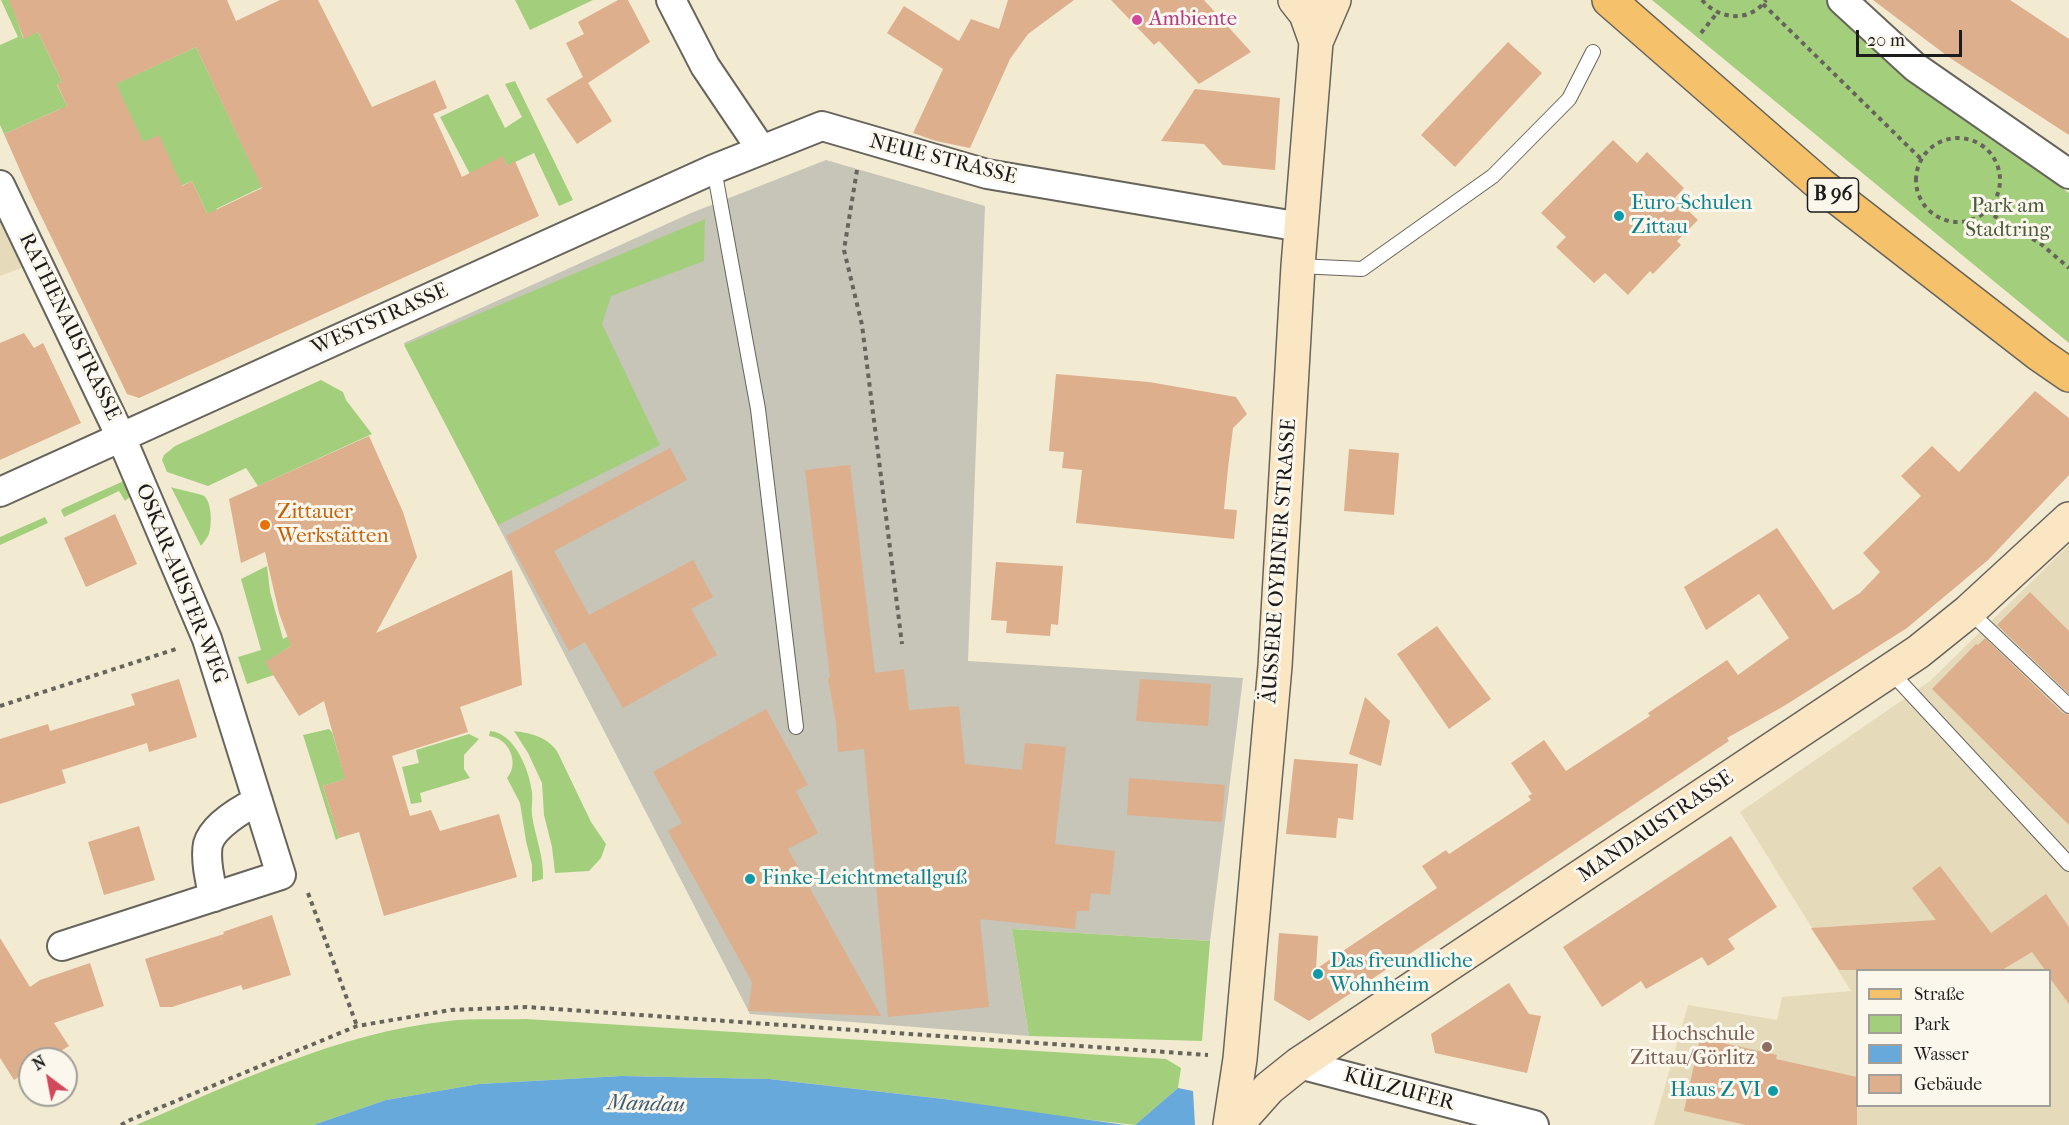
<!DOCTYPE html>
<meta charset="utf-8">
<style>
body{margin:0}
#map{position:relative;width:2069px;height:1125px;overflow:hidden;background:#f3ead2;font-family:"IM FELL French Canon",serif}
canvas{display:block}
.legend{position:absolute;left:1856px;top:969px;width:195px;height:138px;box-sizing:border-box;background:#fbf7ec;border:2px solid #a29f99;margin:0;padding:8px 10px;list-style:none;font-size:18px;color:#1c1c1c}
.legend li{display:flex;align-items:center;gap:12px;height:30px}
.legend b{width:30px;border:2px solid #a29f99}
.north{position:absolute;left:18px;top:1047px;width:60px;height:60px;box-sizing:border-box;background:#fbf7ec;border:2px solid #a29f99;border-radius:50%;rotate:328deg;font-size:16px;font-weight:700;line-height:24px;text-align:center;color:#1c1c1c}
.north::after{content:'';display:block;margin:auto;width:21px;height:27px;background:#d1495b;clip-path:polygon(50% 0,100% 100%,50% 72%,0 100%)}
.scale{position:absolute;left:1856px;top:30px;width:106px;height:27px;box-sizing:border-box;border:3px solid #1c1c1c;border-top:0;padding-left:8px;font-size:18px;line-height:21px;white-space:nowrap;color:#1c1c1c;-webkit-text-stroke:4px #fbf7ec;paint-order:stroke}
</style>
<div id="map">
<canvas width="2069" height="1125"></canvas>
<ul class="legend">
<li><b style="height:8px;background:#f5c16b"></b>Straße</li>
<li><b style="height:16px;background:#a3cf7c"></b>Park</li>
<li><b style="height:16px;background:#67a9db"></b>Wasser</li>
<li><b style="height:16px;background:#ddaf8d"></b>Gebäude</li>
</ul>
<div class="north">N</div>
<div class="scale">20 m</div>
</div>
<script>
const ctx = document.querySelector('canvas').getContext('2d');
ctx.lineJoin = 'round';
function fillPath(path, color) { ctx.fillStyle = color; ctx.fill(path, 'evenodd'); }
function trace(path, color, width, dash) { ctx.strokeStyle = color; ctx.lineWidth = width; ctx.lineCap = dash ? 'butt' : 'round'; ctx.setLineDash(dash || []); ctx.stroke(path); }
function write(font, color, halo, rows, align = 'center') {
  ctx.font = font + ' "IM FELL French Canon",serif'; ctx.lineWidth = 6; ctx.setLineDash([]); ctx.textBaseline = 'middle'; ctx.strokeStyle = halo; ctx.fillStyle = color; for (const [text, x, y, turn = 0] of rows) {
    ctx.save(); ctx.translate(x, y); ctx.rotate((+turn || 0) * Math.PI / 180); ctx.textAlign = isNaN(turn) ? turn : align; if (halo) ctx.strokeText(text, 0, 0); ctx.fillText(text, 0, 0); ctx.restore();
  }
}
fillPath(new Path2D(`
 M 0,217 L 24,267 L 0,276 Z
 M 2069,545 L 2069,1125 L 1654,1125 L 1688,1005 L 1777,1020 L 1782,997 L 1851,991 L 1740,812 L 1930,681 ZM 1858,970 L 2050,970 L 2050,1106 L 1858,1106 Z`), '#e5daba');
fillPath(new Path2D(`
 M 826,160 L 985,206 L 968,661 L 1243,678 L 1210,941 L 1012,929 L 1029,1036 L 750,1014 L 404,343 L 691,213 Z`), '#c7c4b8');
fillPath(new Path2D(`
 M 1,0 L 37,0 L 14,11 L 23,38 L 38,32 L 62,82 L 57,85 L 67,106 L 196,47 L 262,187 L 216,209 L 223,226 L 212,225 L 192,181 L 162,194 L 87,168 L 60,109 L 4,134 L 0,125 L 0,45 L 18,37 Z
 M 515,0 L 593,0 L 530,30 Z
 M 1652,0 L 1826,0 L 1908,78 L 2069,193 L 2069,343 Z
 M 515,81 L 573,200 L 559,206 L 534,153 L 507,166 L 503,157 L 402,212 L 433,189 L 470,174 L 440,117 L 488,94 L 505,128 L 522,117 L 505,84 Z
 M 705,219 L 704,261 L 611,296 L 602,324 L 660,445 L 498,525 L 404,345 Z
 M 321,380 L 343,392 L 346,400 L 372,434 L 258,486 L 246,468 L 208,486 L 167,472 L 162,460 L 164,455 L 175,446 Z
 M 128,479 L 133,494 L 125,501 L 119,491 L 64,517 L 61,510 L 64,508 Z
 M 171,487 C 176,489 201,494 204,496 C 212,502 212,526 209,534 C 207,538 203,543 201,546 Z
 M 45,517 L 48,523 L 0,545 L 0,537 Z
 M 267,566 L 270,592 L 283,639 L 294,633 L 319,628 L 266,662 L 274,675 L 247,684 L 238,657 L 261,650 L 241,579 Z
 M 329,729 L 332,732 L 342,767 L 388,766 L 323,786 L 339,838 L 336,840 L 303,735 Z
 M 490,731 C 515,733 529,770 532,792 C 533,800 531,808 532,815 C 535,837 544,856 543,879 L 532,882 L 532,865 L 526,841 L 520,803 L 507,778 C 520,763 509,738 489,736 Z
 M 514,731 C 531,733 547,737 557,751 L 591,822 L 606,844 L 601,858 L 589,871 L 555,873 L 552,847 L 544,815 L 542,783 L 528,753 Z
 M 469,734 L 479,739 L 464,755 L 464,769 L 470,778 L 420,793 L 422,802 L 411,804 L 402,767 L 419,763 L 416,750 Z
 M 1012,929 L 1210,941 L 1202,1041 L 1029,1036 Z
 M 526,1019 L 1166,1059 L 1181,1068 L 1178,1088 L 1135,1125 L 1047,1115 L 944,1099 L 769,1079 L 621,1076 L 479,1084 L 386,1100 L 313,1125 L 136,1125 C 237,1082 338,1033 448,1021 C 474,1018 501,1020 526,1019 Z`), '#a3cf7c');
fillPath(new Path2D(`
 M 621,1076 L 769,1079 L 944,1099 L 1125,1125 L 313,1125 L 386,1100 L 479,1084 Z
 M 1178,1088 L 1193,1091 L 1195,1125 L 1135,1125 Z`), '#67a9db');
fillPath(new Path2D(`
 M 9,0 L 227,0 L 236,21 L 280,0 L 318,0 L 372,107 L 435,80 L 447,108 L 433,114 L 462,177 L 503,156 L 507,166 L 515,161 L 539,216 L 139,398 L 127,394 L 30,193 L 4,134 L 67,106 L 57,84 L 62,82 L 38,32 L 24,39 ZM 196,47 L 262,188 L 207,214 L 192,181 L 182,186 L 159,135 L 143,142 L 116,84 Z
 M 618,0 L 628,0 L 650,42 L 588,83 L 612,121 L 577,144 L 546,99 L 583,77 L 566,43 L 584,34 L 578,22 Z
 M 1008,0 L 1074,0 L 1028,34 L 1010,59 L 970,148 L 936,141 L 913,133 L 943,69 L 887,33 L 904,6 L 959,41 L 971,19 L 999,29 Z
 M 1111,0 L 1204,0 L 1251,52 L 1199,84 L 1159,41 L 1154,45 Z
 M 1873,0 L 2010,0 L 2069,39 L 2069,135 L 1950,58 Z
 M 1508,42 L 1542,73 L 1455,167 L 1421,135 Z
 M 1195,89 L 1280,98 L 1275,170 L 1223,165 L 1204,144 L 1161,141 Z
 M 1613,140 L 1637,163 L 1647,152 L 1684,188 L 1675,198 L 1698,220 L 1677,241 L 1681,245 L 1653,274 L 1650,271 L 1628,295 L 1605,273 L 1594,283 L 1556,247 L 1566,237 L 1541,213 Z
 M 24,333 L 34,348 L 43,343 L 81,423 L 0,460 L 0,343 Z
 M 1056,374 L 1149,382 L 1236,397 L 1247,414 L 1233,428 L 1228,468 L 1224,509 L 1237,510 L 1234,539 L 1076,523 L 1082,470 L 1062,468 L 1064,452 L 1049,451 Z
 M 2035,391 L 2069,418 L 2069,475 L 1988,560 L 1907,628 L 1784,706 L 1727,738 L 1729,741 L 1309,1021 L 1274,1000 L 1279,933 L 1318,936 L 1316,969 L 1437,888 L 1422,866 L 1446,850 L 1449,854 L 1531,800 L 1528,796 L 1532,794 L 1511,763 L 1544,740 L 1566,771 L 1650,716 L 1648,713 L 1727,660 L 1738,675 L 1789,638 L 1759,594 L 1706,630 L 1684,587 L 1777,528 L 1833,610 L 1860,593 L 1880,572 L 1863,553 L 1921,496 L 1901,476 L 1932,446 L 1959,472 Z
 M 369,436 L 403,512 L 417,557 L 376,633 L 512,570 L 522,685 L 460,707 L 468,732 L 392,756 L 410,816 L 431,810 L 440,831 L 499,814 L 517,877 L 384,916 L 359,832 L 339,838 L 323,786 L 345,779 L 324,701 L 299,716 L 265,662 L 291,646 L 279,613 L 265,552 L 241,563 L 229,499 Z
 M 670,448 L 687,480 L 554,551 L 589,615 L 693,560 L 713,597 L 691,609 L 717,655 L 623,708 L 585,642 L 569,651 L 506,536 Z
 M 1349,449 L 1399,453 L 1394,515 L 1344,511 Z
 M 850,465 L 875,673 L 904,669 L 909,710 L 959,706 L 965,764 L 1022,770 L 1025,743 L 1066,747 L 1055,844 L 1115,851 L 1110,895 L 1091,893 L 1089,911 L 1077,911 L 1075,929 L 980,919 L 989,1007 L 888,1017 L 864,749 L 838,752 L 836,723 L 828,678 L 830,678 L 805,470 Z
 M 115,514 L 137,564 L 86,587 L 64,538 Z
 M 996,562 L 1063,566 L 1058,625 L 1051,624 L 1050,636 L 1006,633 L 1007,621 L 991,620 Z
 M 2030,592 L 2069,631 L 2069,694 L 1997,625 Z
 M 1437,626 L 1491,699 L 1449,729 L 1397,654 Z
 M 1985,638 L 2063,713 L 2069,715 L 2069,825 L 1932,689 L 1976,644 L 1978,645 Z
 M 179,679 L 197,737 L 149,752 L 147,743 L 62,770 L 66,783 L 0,804 L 0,739 L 48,724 L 50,731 L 135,705 L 131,694 Z
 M 1140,679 L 1211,684 L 1208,726 L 1136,721 Z
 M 1365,697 L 1390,721 L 1381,766 L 1349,754 Z
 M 766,709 L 808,785 L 796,791 L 818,833 L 788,849 L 881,1016 L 748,1011 L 752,982 L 668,831 L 682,823 L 653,772 Z
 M 1294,759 L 1358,764 L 1353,820 L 1338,818 L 1336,838 L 1286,834 Z
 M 1129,778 L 1225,785 L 1222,822 L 1127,815 Z
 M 139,826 L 155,880 L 104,895 L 88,842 Z
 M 1731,836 L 1777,907 L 1728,939 L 1735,949 L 1708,966 L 1702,957 L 1646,989 L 1641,981 L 1602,1007 L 1563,947 Z
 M 1940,866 L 1991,933 L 2046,894 L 2069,927 L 2069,1004 L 2049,977 L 2049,970 L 2045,970 L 2032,952 L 2002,970 L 1839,970 L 1811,928 L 1936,920 L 1912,888 Z
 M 272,915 L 291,975 L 243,990 L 241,985 L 172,1007 L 160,1007 L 145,959 L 224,934 L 223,932 Z
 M 0,938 L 30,987 L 40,980 L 90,963 L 104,1006 L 54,1023 L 69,1046 L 48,1059 L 30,1059 L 30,1070 L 14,1080 L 0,1058 Z
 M 1509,983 L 1529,1014 L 1541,1016 L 1527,1073 L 1435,1053 L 1431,1034 Z
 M 1700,1038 L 1777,1055 L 1776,1059 L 1857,1077 L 1857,1125 L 1746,1125 L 1684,1111 Z`), '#ddaf8d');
const lane = new Path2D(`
 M 714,169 L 758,409 L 796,727
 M 1298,266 L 1362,269 L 1493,176 L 1569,99 L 1593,52
 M 1969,611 L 2069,706
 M 1890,671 L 2069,864`);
const street = new Path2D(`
 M 671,0 L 705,66 L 761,149
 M 1842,0 L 1915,67 L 2069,174
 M 0,185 L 121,437 L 207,639 L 281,875 L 62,946
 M 0,492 L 714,169 L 822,126 L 987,174 L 1301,227
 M 214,897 C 210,883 205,858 208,844 C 213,826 242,809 258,801
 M 1299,1064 L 1534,1125`);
const secondary = new Path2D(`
 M 1295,0 L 1306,14 L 1316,42
 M 1230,1125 L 1240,1059 L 1275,666 L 1298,266 L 1316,42 L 1334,0
 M 1236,1125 L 1269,1088 L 1299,1064 L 1918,652 L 1969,611 L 2069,519`);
const primary = new Path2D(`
 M 1609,0 L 1821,185 L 2040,355 L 2069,375`);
trace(lane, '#67645c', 16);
trace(street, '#67645c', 32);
trace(secondary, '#67645c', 36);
trace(primary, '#67645c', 36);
trace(new Path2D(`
 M 1702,0 C 1719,20 1750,23 1766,0
 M 1763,4 L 1922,160
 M 1701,33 L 1717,13
 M1916 180a42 42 0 1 1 84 0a42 42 0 1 1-84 0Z
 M 857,170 L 844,250 L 862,325 L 902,644
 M 1986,211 L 2041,244 L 2069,268
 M 0,706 L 176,649
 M 308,893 L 357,1026
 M 121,1125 L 130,1120 L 357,1026 L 451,1010 L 527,1007 L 1208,1055`), '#67645c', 4, [4.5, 4.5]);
trace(lane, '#fff', 14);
trace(street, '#fff', 28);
trace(secondary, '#fbe6c4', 33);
trace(primary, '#f5c16b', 33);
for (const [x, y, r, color] of [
 [1137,20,6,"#d1479c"],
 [1619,216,6,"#0f9aa8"],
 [265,525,6,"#e8710a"],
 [750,879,6,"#0f9aa8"],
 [1318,974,6,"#0f9aa8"],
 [1767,1047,6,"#8d6e63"],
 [1773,1091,6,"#0f9aa8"]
]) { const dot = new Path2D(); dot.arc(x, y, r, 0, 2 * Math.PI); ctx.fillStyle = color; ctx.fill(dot); trace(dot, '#fbf7ec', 2); }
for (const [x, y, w] of [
 [1833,195,51]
]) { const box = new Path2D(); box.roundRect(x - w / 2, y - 17, w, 34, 4.5); ctx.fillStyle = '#fbf7ec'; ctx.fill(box); trace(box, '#1c1c1c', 1.5); }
write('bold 20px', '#1c1c1c', null, [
 ["B 96",1833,195]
]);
write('21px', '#b23c85', '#fbf7ec', [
 ["Ambiente",1149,20]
], 'left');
write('21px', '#1c1c1c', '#fbf7ec', [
 ["NEUE STRASSE",943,160,14],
 ["WESTSTRASSE",380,320,-24],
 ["RATHENAUSTRASSE",69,327,64],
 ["ÄUSSERE OYBINER STRASSE",1280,561,-86],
 ["OSKAR-AUSTER-WEG",181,584,68],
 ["MANDAUSTRASSE",1656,827,-34],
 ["KÜLZUFER",1399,1090,15]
]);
write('21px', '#0d838f', '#fbf7ec', [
 ["Euro-Schulen",1631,204],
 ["Zittau",1631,228],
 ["Finke-Leichtmetallguß",762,879],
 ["Das freundliche",1330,962],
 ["Wohnheim",1330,986],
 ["Haus Z VI",1761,1091,"right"]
], 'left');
write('21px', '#4b5b3e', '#fbf7ec', [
 ["Park am",2008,207],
 ["Stadtring",2008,231]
]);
write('21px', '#c56008', '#fbf7ec', [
 ["Zittauer",277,513],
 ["Werkstätten",277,537]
], 'left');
write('21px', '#785e54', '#fbf7ec', [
 ["Hochschule",1755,1035],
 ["Zittau/Görlitz",1755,1059]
], 'right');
write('italic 22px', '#3e5b72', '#fbf7ec', [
 ["Mandau",646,1105,2]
]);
</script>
